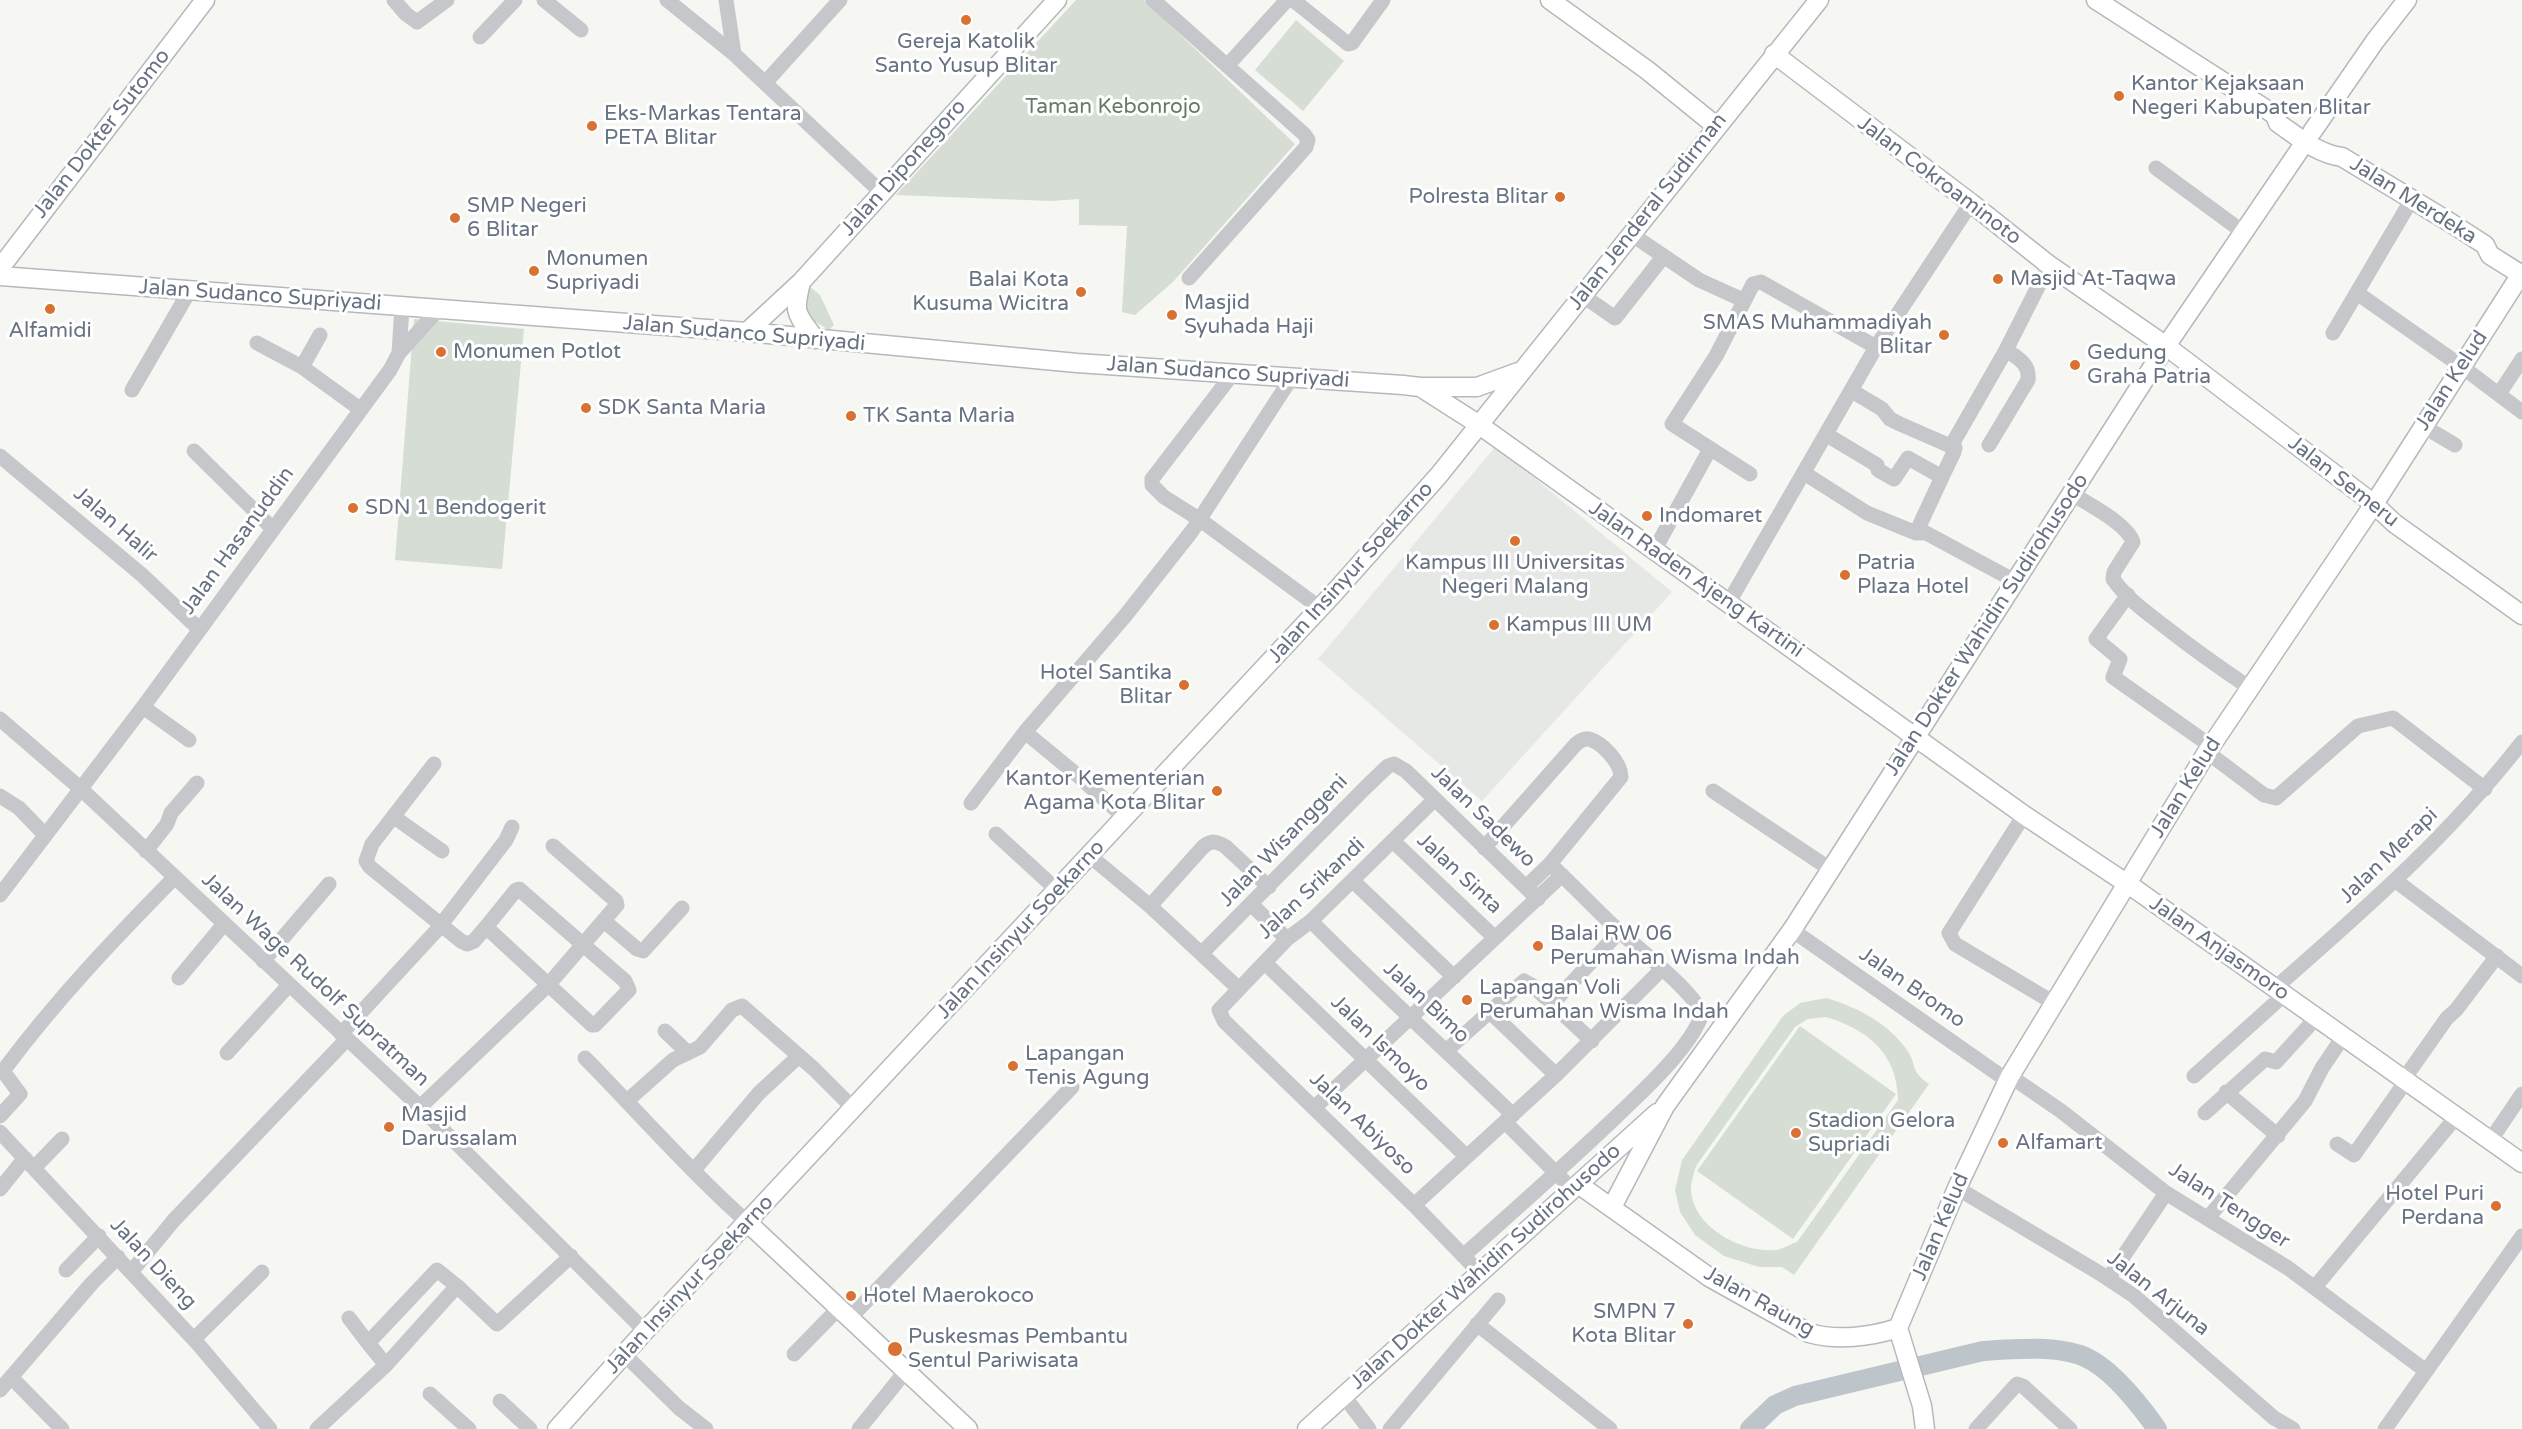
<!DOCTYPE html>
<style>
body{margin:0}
canvas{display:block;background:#f6f6f3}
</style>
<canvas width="2522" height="1429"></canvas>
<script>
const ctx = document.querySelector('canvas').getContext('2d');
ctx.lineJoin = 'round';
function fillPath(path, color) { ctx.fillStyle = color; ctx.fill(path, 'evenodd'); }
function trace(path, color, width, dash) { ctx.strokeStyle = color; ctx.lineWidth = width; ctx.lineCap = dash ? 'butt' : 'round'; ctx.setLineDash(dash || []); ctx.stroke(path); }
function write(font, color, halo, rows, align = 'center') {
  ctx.font = font + ' "Varela Round",sans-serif'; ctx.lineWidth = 6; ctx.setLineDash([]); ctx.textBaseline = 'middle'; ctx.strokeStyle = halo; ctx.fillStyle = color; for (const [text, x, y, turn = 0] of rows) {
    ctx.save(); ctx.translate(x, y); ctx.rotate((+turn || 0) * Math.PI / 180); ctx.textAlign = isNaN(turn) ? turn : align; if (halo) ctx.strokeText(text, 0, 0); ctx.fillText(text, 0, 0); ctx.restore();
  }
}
fillPath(new Path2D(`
 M 1496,446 L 1672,592 L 1482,801 L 1318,659 Z`), '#e6e8e6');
fillPath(new Path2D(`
 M 1076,0 L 1144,0 L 1295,144 L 1173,282 L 1135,315 L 1122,312 L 1127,226 L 1079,225 L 1079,199 L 1051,201 L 896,195 Z
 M 1296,20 L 1344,61 L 1303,111 L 1255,70 Z
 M 810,287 L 820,295 L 834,325 L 829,330 L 806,316 L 803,292 Z
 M 414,319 L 524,329 L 502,569 L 395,560 Z
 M 1826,998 C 1857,1007 1888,1023 1907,1050 C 1918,1066 1909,1070 1929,1084 L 1794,1275 L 1782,1267 L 1759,1267 L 1724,1256 L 1695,1235 L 1680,1212 L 1675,1190 L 1682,1160 L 1783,1016 L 1800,1003 ZM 1826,1017 C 1868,1030 1897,1053 1898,1100 L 1797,1242 C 1790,1244 1782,1250 1775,1250 C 1742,1253 1692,1227 1691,1189 C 1691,1182 1694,1173 1696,1166 L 1795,1027 L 1808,1019 Z
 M 1800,1026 L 1896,1094 L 1793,1239 L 1697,1171 Z`), '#d6ddd4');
trace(new Path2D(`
 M 1750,1429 L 1775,1405 L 1795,1396 L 1983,1351 C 2012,1349 2058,1345 2085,1357 C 2112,1369 2140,1405 2157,1429`), '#bec5ca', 20);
const major = new Path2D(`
 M 1550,0 L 1647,70 L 1716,126
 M 2096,0 L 2275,115 L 2278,123 C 2298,137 2318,154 2342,157 L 2451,223 L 2485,245 L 2490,255 L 2522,275
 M 1774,54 L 1971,203 L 2049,265 L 2166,346 L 2374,504 L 2394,523 L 2522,615
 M 2312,132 L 2375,41 L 2407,0
 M 0,268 L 205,0
 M 0,276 L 747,332 L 1077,363 L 1403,385 L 1420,387 L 1478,424 L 2024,815 L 2138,891 L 2522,1163
 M 801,282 C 793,315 796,312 815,339
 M 747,332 L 801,282 L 1057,0
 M 1422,387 L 1477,387 L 1518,372
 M 1578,1184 L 1709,1277 L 1809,1333 C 1837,1341 1870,1337 1898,1328
 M 1612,1207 L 1665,1106 L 1792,930 L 2166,346 L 2305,142
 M 747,1222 L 968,1429
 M 1898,1328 L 1957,1188 L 2010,1076 L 2207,752 L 2374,504 L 2521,274
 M 1898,1328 L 1922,1406 L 1925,1429
 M 557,1429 L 645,1331 L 1334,593 L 1439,475 L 1819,0
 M 1307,1429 L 1657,1113`);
trace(major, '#b5b8bc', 21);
trace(new Path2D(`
 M 394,0 L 406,14 L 417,22 L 447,0
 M 544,0 L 581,30
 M 667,0 L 734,54 L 882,193
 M 726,0 L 734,54
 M 1153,0 L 1304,134 L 1308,140 L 1306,147 L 1189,278
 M 1293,0 L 1348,44 L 1352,43 L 1383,0
 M 480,37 L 515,0
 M 1227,66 L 1287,0
 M 765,83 L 840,0
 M 2156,168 L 2243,232
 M 1631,234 L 1699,280 L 1743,300
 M 2357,293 L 2461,366 L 2522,412
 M 1582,295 L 1615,318 L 1663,257
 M 2333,333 L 2412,199
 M 257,343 L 302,367 L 360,409
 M 399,353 L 438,310
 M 302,367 L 320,335
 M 1234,372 L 1152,479 L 1152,485 L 1164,497 L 1199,519 L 1320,608
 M 132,390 L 190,290
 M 1852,391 L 1882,409 L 1890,419 L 1900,424 L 1955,448
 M 2499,394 L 2522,359
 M 2423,426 L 2455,445
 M 1827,435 L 1877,465 L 1878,470 L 1894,479 L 1908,458 L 1942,477 L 1954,452 L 1954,441 L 2006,350 L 2049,265
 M 1989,445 L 2028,380 C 2030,364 2018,358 2006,350
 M 194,451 L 272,528
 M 0,456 L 142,575 L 199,629
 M 1804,473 L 1867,513 L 1916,533 L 1926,533 L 2015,581
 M 1750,474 L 1672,424 L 1716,356 L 1753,284 L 1761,282 L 1876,347
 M 2071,493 C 2087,504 2127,523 2133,542 L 2114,572 L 2113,579 C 2126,598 2146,612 2164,626 C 2192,648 2220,668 2250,688
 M 1916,533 L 1942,477
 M 1655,549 L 1710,449
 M 2128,595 L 2096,639 L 2120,659 L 2113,677 L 2211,746
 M 1729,602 L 1876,347 L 1971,203
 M 143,707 L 189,740
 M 0,719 L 81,789 L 420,1107 L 645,1331
 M 1025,732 L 1076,774 L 1125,818
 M 2207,752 L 2264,795 L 2276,798 L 2358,726 L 2393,718 L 2485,789
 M 434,764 L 372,844 L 366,861 L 370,867 L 461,941 L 467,944 L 474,941 L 486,927 L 592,1025 L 595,1025 L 629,990 L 625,981 L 519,889 L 516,890 L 486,927
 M 1713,791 L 1830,869
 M 0,796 L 19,808 L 45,835
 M 1434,800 L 1311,921 L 1287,939 L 1219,1010 L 1224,1021 L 1414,1205 L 1480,1273
 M 971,803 L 1025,732 L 1125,616 L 1192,531 L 1292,377
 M 2024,815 L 1949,933 L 1955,944 L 2054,1003
 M 394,817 L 442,851
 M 996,834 L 1058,891
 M 1393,841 L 1495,938
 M 1484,848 L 1576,744 C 1580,741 1584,738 1589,739 C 1603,743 1621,763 1621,777 L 1550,864 L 1526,887
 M 146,851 L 167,824 L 171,813 L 197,783
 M 1090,856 L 1150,906 L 1238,988
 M 1353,881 L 1454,977
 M 2396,881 L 2522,976
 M 0,895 L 143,707 L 390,370 L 399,353 L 402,307
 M 1252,905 L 1287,939
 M 1150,906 L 1203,847 C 1211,840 1217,841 1226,847 L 1269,887
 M 604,921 L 637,949 L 643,951 L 682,908
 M 1311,921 C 1377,988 1446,1050 1513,1115
 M 1792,930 L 2008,1081
 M 1202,953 L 1366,787 L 1388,766 L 1394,764 L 1406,771 L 1538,899
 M 263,961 L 329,884
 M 1265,963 L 1466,1156
 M 179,978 L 224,924
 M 2274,989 C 2364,910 2447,838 2522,742
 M 1552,1004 L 1619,932
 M 1489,1011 L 1556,1075
 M 665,1031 L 688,1053
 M 341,1034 L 437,930 L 506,840 L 512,827
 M 1447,1050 L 1524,981 L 1533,986 L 1592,1041
 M 227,1053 L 289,985
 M 585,1058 C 639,1113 690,1171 747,1222
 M 2010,1076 L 2061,1111 L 2166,1193 L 2288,1268 L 2426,1371
 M 2194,1076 L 2284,995
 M 2404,1079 L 2447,1018 L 2456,1010 L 2497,956
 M 2226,1092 L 2278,1136
 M 627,1101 L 673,1060 L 700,1047 L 732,1010 L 742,1006 L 814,1069 L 853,1108
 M 420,1107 L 549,984 L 617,905 L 616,901 L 553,846
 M 1314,1108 L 1562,875
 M 2205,1113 L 2265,1059 L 2276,1062 L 2316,1018
 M 0,1116 L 20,1094 L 3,1071 L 6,1067 C 57,999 115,938 174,878
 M 1505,1122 L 1572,1189
 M 0,1132 L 198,1344 L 270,1429
 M 2490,1141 L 2522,1094
 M 2337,1144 L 2354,1155 L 2406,1081
 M 34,1168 L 62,1139
 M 694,1170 L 759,1093 L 799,1056
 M 1957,1188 L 2101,1274 L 2134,1296 L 2274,1418 L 2293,1429
 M 0,1189 L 25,1158
 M 1414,1205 L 1556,1075 L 1662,969
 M 2208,1218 L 2305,1101 L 2322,1068 L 2343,1037
 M 1463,1256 C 1516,1209 1569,1162 1620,1113 C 1645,1089 1691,1047 1702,1014 C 1692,990 1641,951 1620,932 C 1596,910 1574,886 1550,864
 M 66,1270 L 99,1236
 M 131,1272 L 174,1220 L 347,1039
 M 2108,1279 L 2166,1193
 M 2315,1287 L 2456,1117
 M 349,1318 L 368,1343
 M 849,1319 L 1072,1087
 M 1477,1324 L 1610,1429
 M 194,1339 L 262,1272
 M 794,1354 L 838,1309
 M 625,1355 L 679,1408 L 706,1429
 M 386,1365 L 457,1286
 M 11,1377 L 62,1429
 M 0,1390 L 92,1283 L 118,1257
 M 430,1394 L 469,1429
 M 1344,1396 L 1369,1429
 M 500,1401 L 530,1429
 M 317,1429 L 386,1365 L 368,1343 L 437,1270 L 457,1286 L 497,1324 L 571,1256
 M 859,1429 L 905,1372
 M 1390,1429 L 1498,1300
 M 1976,1429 L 2017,1384 L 2023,1386 L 2070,1429
 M 2385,1429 L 2522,1236`), '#c5c7cb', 15);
trace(major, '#fff', 18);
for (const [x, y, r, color] of [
 [966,20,6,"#d87131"],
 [2119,96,6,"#d87131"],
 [592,126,6,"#d87131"],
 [1560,197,6,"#d87131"],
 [455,218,6,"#d87131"],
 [534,271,6,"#d87131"],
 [1998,279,6,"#d87131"],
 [1081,292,6,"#d87131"],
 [50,309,6,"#d87131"],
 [1172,315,6,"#d87131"],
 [1944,335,6,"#d87131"],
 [441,352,6,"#d87131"],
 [2075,365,6,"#d87131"],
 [586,408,6,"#d87131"],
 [851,416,6,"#d87131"],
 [353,508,6,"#d87131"],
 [1647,516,6,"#d87131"],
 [1515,541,6,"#d87131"],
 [1845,575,6,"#d87131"],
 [1494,625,6,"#d87131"],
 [1184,685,6,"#d87131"],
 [1217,791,6,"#d87131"],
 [1538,946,6,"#d87131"],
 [1467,1000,6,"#d87131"],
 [1013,1066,6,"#d87131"],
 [389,1127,6,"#d87131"],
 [1796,1133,6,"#d87131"],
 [2003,1143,6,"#d87131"],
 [2496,1206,6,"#d87131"],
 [851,1296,6,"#d87131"],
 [1688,1324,6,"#d87131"],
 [895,1349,8,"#d87131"]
]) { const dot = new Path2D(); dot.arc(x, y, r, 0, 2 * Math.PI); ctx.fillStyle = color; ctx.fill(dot); trace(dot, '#fff', 2); }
write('21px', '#677282', '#fff', [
 ["Gereja Katolik",966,42,"center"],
 ["Santo Yusup Blitar",966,66,"center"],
 ["Kantor Kejaksaan",2131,84],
 ["Negeri Kabupaten Blitar",2131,108],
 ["Eks-Markas Tentara",604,114],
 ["PETA Blitar",604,138],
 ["Polresta Blitar",1548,197,"right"],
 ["SMP Negeri",467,206],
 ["6 Blitar",467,230],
 ["Monumen",546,259],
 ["Supriyadi",546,283],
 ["Masjid At-Taqwa",2010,279],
 ["Balai Kota",1069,280,"right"],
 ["Kusuma Wicitra",1069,304,"right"],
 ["Masjid",1184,303],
 ["Syuhada Haji",1184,327],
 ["SMAS Muhammadiyah",1932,323,"right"],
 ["Blitar",1932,347,"right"],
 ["Alfamidi",50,331,"center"],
 ["Monumen Potlot",453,352],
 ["Gedung",2087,353],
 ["Graha Patria",2087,377],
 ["SDK Santa Maria",598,408],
 ["TK Santa Maria",863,416],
 ["SDN 1 Bendogerit",365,508],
 ["Indomaret",1659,516],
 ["Kampus III Universitas",1515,563,"center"],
 ["Negeri Malang",1515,587,"center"],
 ["Patria",1857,563],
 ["Plaza Hotel",1857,587],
 ["Kampus III UM",1506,625],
 ["Hotel Santika",1172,673,"right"],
 ["Blitar",1172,697,"right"],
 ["Kantor Kementerian",1205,779,"right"],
 ["Agama Kota Blitar",1205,803,"right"],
 ["Balai RW 06",1550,934],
 ["Perumahan Wisma Indah",1550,958],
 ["Lapangan Voli",1479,988],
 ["Perumahan Wisma Indah",1479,1012],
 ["Lapangan",1025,1054],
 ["Tenis Agung",1025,1078],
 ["Masjid",401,1115],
 ["Darussalam",401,1139],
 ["Stadion Gelora",1808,1121],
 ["Supriadi",1808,1145],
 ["Alfamart",2015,1143],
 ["Hotel Puri",2484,1194,"right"],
 ["Perdana",2484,1218,"right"],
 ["Hotel Maerokoco",863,1296],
 ["SMPN 7",1676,1312,"right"],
 ["Kota Blitar",1676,1336,"right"],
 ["Puskesmas Pembantu",908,1337],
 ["Sentul Pariwisata",908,1361]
], 'left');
write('21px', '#667a65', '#fff', [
 ["Taman Kebonrojo",1113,107]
]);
write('21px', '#677282', '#fff', [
 ["Jalan Dokter Sutomo",102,134,-52],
 ["Jalan Diponegoro",904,168,-48],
 ["Jalan Cokroaminoto",1939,181,37],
 ["Jalan Merdeka",2413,201,32],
 ["Jalan Jenderal Sudirman",1648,212,-52],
 ["Jalan Sudanco Supriyadi",260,296,4],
 ["Jalan Sudanco Supriyadi",744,334,5],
 ["Jalan Sudanco Supriyadi",1228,373,4],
 ["Jalan Kelud",2452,381,-57],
 ["Jalan Semeru",2343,482,38],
 ["Jalan Halir",115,525,41],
 ["Jalan Hasanuddin",238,541,-54],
 ["Jalan Insinyur Soekarno",1351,573,-48],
 ["Jalan Raden Ajeng Kartini",1696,580,35],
 ["Jalan Dokter Wahidin Sudirohusodo",1987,625,-57],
 ["Jalan Kelud",2186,788,-58],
 ["Jalan Sadewo",1483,817,44],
 ["Jalan Wisanggeni",1284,841,-46],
 ["Jalan Merapi",2389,856,-44],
 ["Jalan Sinta",1459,874,43],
 ["Jalan Srikandi",1312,889,-43],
 ["Jalan Insinyur Soekarno",1021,930,-47],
 ["Jalan Anjasmoro",2219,949,35],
 ["Jalan Wage Rudolf Supratman",315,980,43],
 ["Jalan Bromo",1912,988,35],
 ["Jalan Bimo",1426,1003,43],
 ["Jalan Ismoyo",1380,1044,44],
 ["Jalan Abiyoso",1362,1124,44],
 ["Jalan Tengger",2229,1206,33],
 ["Jalan Kelud",1941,1227,-67],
 ["Jalan Dieng",153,1264,47],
 ["Jalan Dokter Wahidin Sudirohusodo",1486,1267,-42],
 ["Jalan Insinyur Soekarno",690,1285,-47],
 ["Jalan Arjuna",2158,1294,38],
 ["Jalan Raung",1759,1302,29]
]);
</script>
